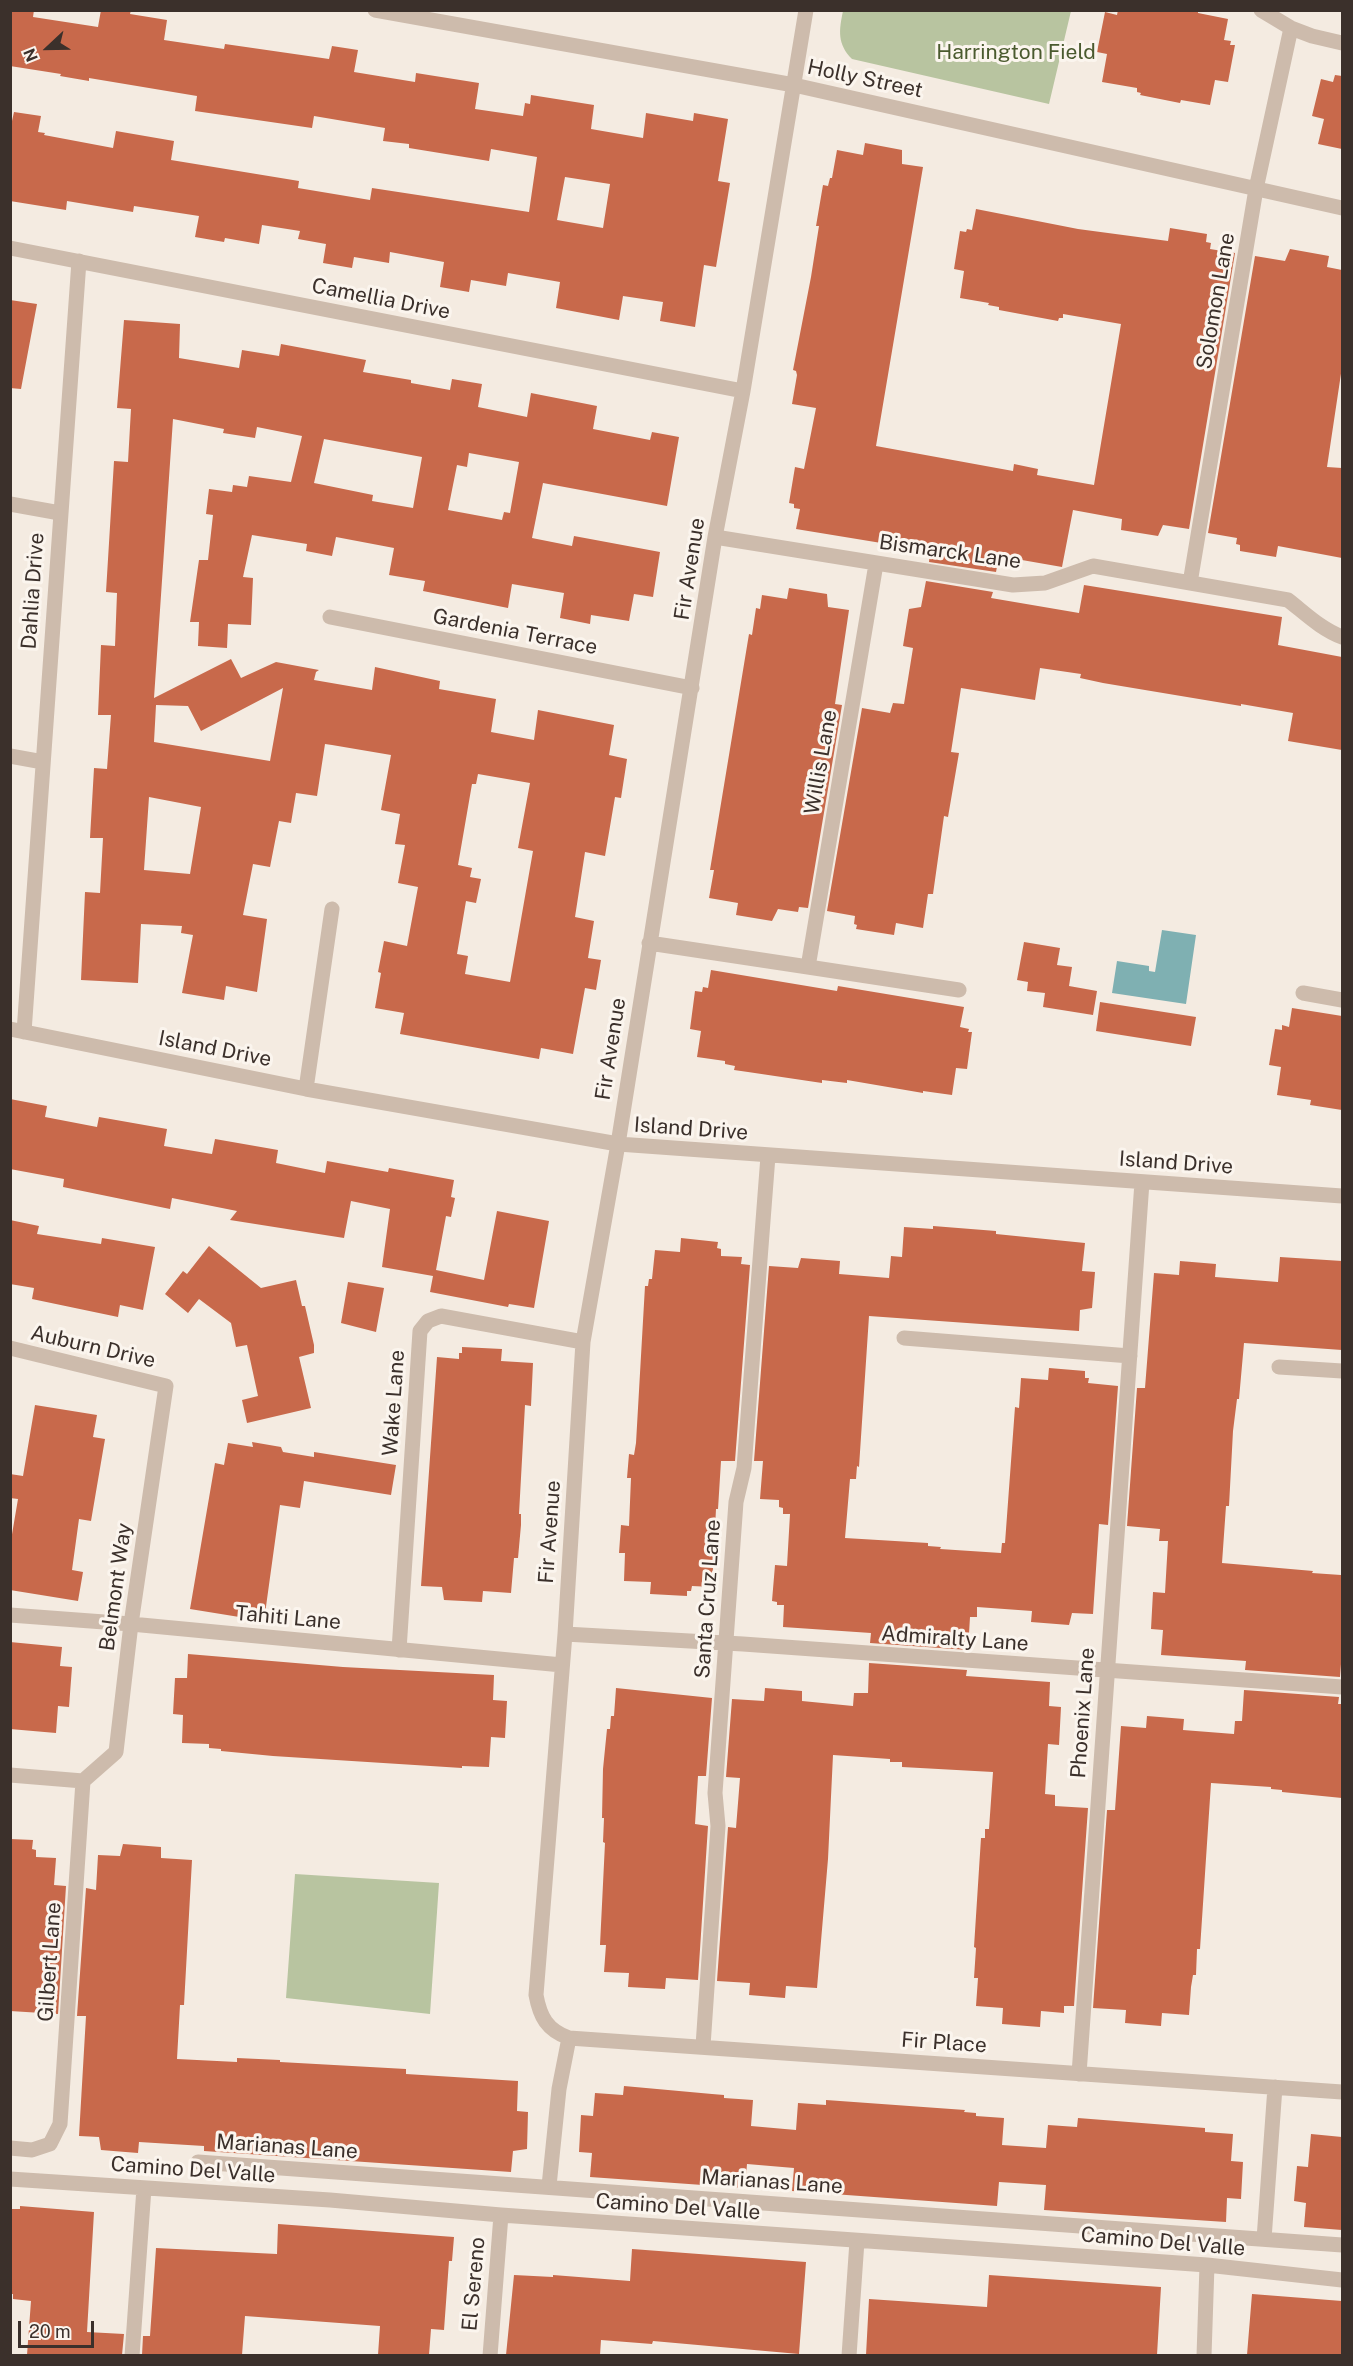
<!DOCTYPE html>
<style>
body{margin:0}
#map{position:relative;width:1353px;height:2366px;overflow:hidden;background:#f4ebe1;font-family:"Public Sans",sans-serif}
canvas{display:block}
.frame{position:absolute;inset:0;border:12px solid #3b302b;pointer-events:none}
.north{position:absolute;left:18px;top:18px;width:60px;height:60px;-webkit-text-stroke:4px #fbf5ee;paint-order:stroke;rotate:248deg;font-size:16px;font-weight:700;line-height:24px;text-align:center;color:#3b302b}
.north::after{content:'';display:block;margin:auto;width:21px;height:27px;background:#3b302b;clip-path:polygon(50% 0,100% 100%,50% 72%,0 100%)}
.scale{position:absolute;left:18px;top:2321px;width:76px;height:27px;box-sizing:border-box;border:3px solid #3b302b;border-top:0;padding-left:8px;font-size:18px;line-height:21px;white-space:nowrap;color:#3b302b;-webkit-text-stroke:4px #fbf5ee;paint-order:stroke}
</style>
<div id="map">
<canvas width="1353" height="2366"></canvas>
<div class="frame"></div>
<div class="north">N</div>
<div class="scale">20 m</div>
</div>
<script>
const ctx = document.querySelector('canvas').getContext('2d');
ctx.lineJoin = 'round';
function fillPath(path, color) { ctx.fillStyle = color; ctx.fill(path, 'evenodd'); }
function trace(path, color, width, dash) { ctx.strokeStyle = color; ctx.lineWidth = width; ctx.lineCap = dash ? 'butt' : 'round'; ctx.setLineDash(dash || []); ctx.stroke(path); }
function write(font, color, halo, rows, align = 'center') {
  ctx.font = font + ' "Public Sans",sans-serif'; ctx.lineWidth = 6; ctx.setLineDash([]); ctx.textBaseline = 'middle'; ctx.strokeStyle = halo; ctx.fillStyle = color; for (const [text, x, y, turn = 0] of rows) {
    ctx.save(); ctx.translate(x, y); ctx.rotate((+turn || 0) * Math.PI / 180); ctx.textAlign = isNaN(turn) ? turn : align; if (halo) ctx.strokeText(text, 0, 0); ctx.fillText(text, 0, 0); ctx.restore();
  }
}
fillPath(new Path2D(`
 M 843,11 L 843,10 L 1071,11 L 1049,104 L 852,59 C 837,44 839,30 843,11 Z
 M 295,1874 L 439,1883 L 430,2014 L 286,1998 Z`), '#b8c4a0');
fillPath(new Path2D(`
 M 1162,930 L 1196,935 L 1186,1004 L 1112,993 L 1117,961 L 1149,966 L 1149,971 L 1155,972 Z`), '#7fb0b2');
fillPath(new Path2D(`
 M 10,10 L 34,10 L 33,17 L 98,27 L 101,10 L 131,10 L 130,14 L 167,20 L 164,40 L 224,49 L 225,44 L 329,59 L 332,46 L 358,50 L 354,72 L 415,82 L 416,73 L 479,83 L 475,109 L 523,116 L 525,103 L 530,104 L 531,95 L 594,105 L 591,129 L 643,138 L 646,113 L 693,121 L 694,113 L 728,119 L 718,181 L 730,183 L 716,267 L 704,265 L 695,327 L 660,321 L 663,302 L 623,296 L 619,320 L 556,308 L 560,282 L 508,273 L 506,286 L 471,280 L 469,292 L 440,287 L 444,262 L 390,252 L 389,263 L 354,257 L 352,268 L 323,263 L 326,244 L 298,239 L 300,231 L 262,225 L 259,244 L 225,238 L 224,242 L 195,237 L 199,216 L 134,206 L 133,212 L 67,201 L 66,210 L 10,201 L 10,130 L 14,112 L 41,116 L 38,132 L 45,133 L 44,135 L 113,148 L 116,131 L 174,141 L 171,160 L 299,181 L 298,188 L 370,200 L 372,188 L 529,212 L 537,157 L 491,149 L 489,161 L 409,148 L 409,144 L 383,141 L 385,128 L 314,116 L 312,128 L 195,111 L 197,96 L 89,78 L 89,81 L 60,76 L 61,74 L 10,66 ZM 565,177 L 610,184 L 603,228 L 557,220 Z
 M 1118,10 L 1198,10 L 1198,13 L 1228,19 L 1224,40 L 1231,41 L 1230,45 L 1235,45 L 1228,82 L 1215,80 L 1210,105 L 1181,100 L 1180,103 L 1140,95 L 1141,93 L 1137,92 L 1137,88 L 1102,82 L 1107,54 L 1097,52 L 1105,12 L 1117,15 Z
 M 1335,75 L 1342,76 L 1342,149 L 1318,144 L 1324,119 L 1312,116 L 1321,79 L 1333,82 Z
 M 865,143 L 902,150 L 902,164 L 923,167 L 876,446 L 1013,471 L 1014,464 L 1038,469 L 1037,475 L 1094,485 L 1121,324 L 1063,314 L 1063,318 L 1059,318 L 1058,321 L 999,310 L 999,307 L 988,305 L 989,303 L 960,298 L 964,271 L 954,269 L 960,231 L 966,232 L 967,229 L 972,230 L 976,209 L 1078,229 L 1168,241 L 1170,228 L 1207,234 L 1206,242 L 1211,243 L 1210,249 L 1235,253 L 1189,529 L 1163,525 L 1158,536 L 1121,530 L 1122,519 L 1073,510 L 1062,567 L 999,556 L 996,572 L 929,562 L 930,551 L 796,529 L 800,509 L 794,508 L 794,504 L 789,503 L 795,467 L 804,469 L 816,408 L 792,404 L 797,375 L 796,371 L 793,370 L 811,277 L 819,226 L 816,226 L 823,185 L 828,186 L 830,178 L 832,178 L 837,150 L 863,155 Z
 M 1290,249 L 1329,256 L 1327,267 L 1342,270 L 1342,367 L 1327,467 L 1342,468 L 1342,558 L 1278,546 L 1276,557 L 1240,551 L 1240,545 L 1236,544 L 1237,538 L 1208,533 L 1255,256 L 1285,261 Z
 M 10,300 L 37,304 L 21,389 L 10,388 Z
 M 124,320 L 180,324 L 179,358 L 239,368 L 242,350 L 279,356 L 281,344 L 366,360 L 363,372 L 411,380 L 411,383 L 450,390 L 452,379 L 482,384 L 478,407 L 527,417 L 531,393 L 597,406 L 593,429 L 650,440 L 652,432 L 679,437 L 667,506 L 543,483 L 532,538 L 572,546 L 574,536 L 660,552 L 653,597 L 634,594 L 629,621 L 591,615 L 590,624 L 560,618 L 564,593 L 512,584 L 508,608 L 423,591 L 425,581 L 389,575 L 394,548 L 336,537 L 332,556 L 306,551 L 307,544 L 252,535 L 243,577 L 253,578 L 251,625 L 228,624 L 227,648 L 198,646 L 199,622 L 190,622 L 199,560 L 208,560 L 213,515 L 206,514 L 209,489 L 232,492 L 233,485 L 247,487 L 249,476 L 291,482 L 302,436 L 257,427 L 255,438 L 223,433 L 224,429 L 173,419 L 154,698 L 231,659 L 241,678 L 276,662 L 319,670 L 316,672 L 314,680 L 372,690 L 375,667 L 440,681 L 439,689 L 496,699 L 491,732 L 534,740 L 538,710 L 614,725 L 609,755 L 627,759 L 621,798 L 615,797 L 605,856 L 585,852 L 575,917 L 594,921 L 588,958 L 601,960 L 596,990 L 585,988 L 573,1054 L 541,1048 L 539,1059 L 400,1034 L 404,1013 L 375,1008 L 381,973 L 378,972 L 384,941 L 407,946 L 418,887 L 398,883 L 405,845 L 395,844 L 400,814 L 381,810 L 391,755 L 332,745 L 325,744 L 317,796 L 296,793 L 291,823 L 279,821 L 270,867 L 253,864 L 243,915 L 267,919 L 257,992 L 226,986 L 224,1000 L 182,993 L 193,935 L 181,933 L 182,926 L 141,924 L 138,983 L 81,980 L 85,892 L 100,893 L 103,838 L 90,838 L 94,768 L 107,769 L 111,715 L 98,715 L 101,645 L 115,646 L 117,593 L 106,592 L 114,461 L 128,462 L 131,409 L 117,408 ZM 324,439 L 422,457 L 413,508 L 372,501 L 373,495 L 314,483 ZM 469,453 L 519,462 L 510,513 L 504,512 L 502,520 L 448,510 L 457,465 L 467,467 ZM 283,688 L 270,761 L 154,742 L 156,705 L 188,706 L 201,731 ZM 478,774 L 530,783 L 518,848 L 533,851 L 510,982 L 465,974 L 468,956 L 457,954 L 466,901 L 476,903 L 481,879 L 470,877 L 472,868 L 458,865 L 472,784 L 476,784 ZM 149,797 L 201,807 L 190,874 L 144,870 Z
 M 926,581 L 993,592 L 991,598 L 1079,613 L 1084,585 L 1282,617 L 1278,645 L 1342,657 L 1342,750 L 1288,741 L 1293,713 L 1241,704 L 1241,706 L 1103,683 L 1080,678 L 1081,674 L 1040,668 L 1035,700 L 961,688 L 951,752 L 959,753 L 948,817 L 944,816 L 933,894 L 928,894 L 923,928 L 896,923 L 894,935 L 856,929 L 857,925 L 854,924 L 855,916 L 827,911 L 862,708 L 890,713 L 893,703 L 904,704 L 913,648 L 903,646 L 909,609 L 921,607 Z
 M 789,588 L 827,594 L 828,607 L 849,610 L 835,704 L 842,705 L 808,908 L 799,907 L 798,912 L 778,909 L 772,921 L 736,915 L 738,903 L 709,898 L 714,870 L 710,870 L 749,634 L 752,635 L 756,608 L 760,609 L 762,595 L 787,599 Z
 M 1024,942 L 1060,948 L 1057,965 L 1072,967 L 1069,986 L 1097,991 L 1093,1015 L 1043,1007 L 1045,993 L 1027,991 L 1028,982 L 1017,980 Z
 M 711,970 L 837,991 L 838,986 L 964,1007 L 960,1027 L 969,1029 L 968,1032 L 972,1032 L 967,1069 L 956,1068 L 952,1095 L 923,1091 L 923,1093 L 847,1080 L 847,1083 L 822,1080 L 822,1083 L 748,1072 L 734,1070 L 735,1066 L 725,1064 L 725,1061 L 697,1057 L 701,1031 L 690,1029 L 695,991 L 702,992 L 703,987 L 708,988 Z
 M 1100,1002 L 1196,1017 L 1191,1046 L 1096,1031 Z
 M 1292,1008 L 1342,1016 L 1342,1110 L 1310,1105 L 1311,1100 L 1277,1095 L 1281,1067 L 1269,1065 L 1275,1029 L 1282,1030 L 1282,1025 L 1289,1027 Z
 M 10,1099 L 47,1106 L 45,1117 L 97,1127 L 99,1117 L 167,1129 L 164,1146 L 212,1154 L 215,1139 L 278,1150 L 276,1163 L 325,1173 L 327,1161 L 388,1172 L 389,1168 L 454,1180 L 451,1197 L 455,1198 L 451,1217 L 446,1216 L 436,1270 L 484,1280 L 497,1211 L 549,1221 L 534,1308 L 509,1304 L 508,1307 L 430,1292 L 433,1276 L 382,1267 L 390,1209 L 351,1201 L 344,1238 L 230,1220 L 237,1211 L 172,1198 L 170,1209 L 63,1187 L 64,1179 L 10,1169 Z
 M 10,1220 L 39,1226 L 37,1234 L 101,1244 L 102,1238 L 155,1247 L 143,1310 L 120,1305 L 118,1317 L 32,1299 L 34,1288 L 10,1284 Z
 M 933,1226 L 996,1231 L 996,1234 L 1085,1243 L 1082,1271 L 1095,1272 L 1092,1308 L 1080,1310 L 1079,1331 L 869,1316 L 859,1467 L 857,1466 L 856,1479 L 850,1479 L 845,1538 L 928,1543 L 928,1546 L 941,1547 L 940,1549 L 1001,1553 L 1002,1543 L 1005,1543 L 1015,1407 L 1019,1408 L 1021,1378 L 1048,1380 L 1049,1368 L 1085,1371 L 1085,1378 L 1089,1378 L 1088,1383 L 1118,1386 L 1108,1525 L 1099,1524 L 1093,1614 L 1072,1613 L 1069,1625 L 1031,1622 L 1032,1611 L 977,1607 L 977,1617 L 970,1617 L 968,1650 L 870,1643 L 871,1633 L 783,1627 L 784,1605 L 777,1605 L 777,1602 L 772,1601 L 775,1565 L 787,1566 L 790,1514 L 783,1514 L 783,1508 L 779,1507 L 779,1500 L 760,1499 L 763,1461 L 754,1461 L 769,1266 L 798,1268 L 801,1258 L 840,1261 L 839,1274 L 889,1278 L 891,1256 L 902,1257 L 904,1227 L 933,1229 Z
 M 681,1238 L 718,1242 L 717,1248 L 721,1249 L 721,1256 L 742,1257 L 741,1264 L 750,1265 L 735,1461 L 721,1461 L 718,1509 L 716,1509 L 712,1587 L 692,1586 L 691,1591 L 687,1591 L 687,1596 L 650,1594 L 651,1582 L 624,1581 L 625,1553 L 619,1553 L 621,1525 L 629,1526 L 631,1478 L 627,1478 L 629,1454 L 634,1455 L 636,1443 L 645,1286 L 648,1286 L 649,1279 L 652,1279 L 655,1250 L 680,1252 Z
 M 209,1246 L 261,1288 L 296,1280 L 302,1306 L 305,1306 L 314,1345 L 314,1353 L 299,1357 L 311,1408 L 247,1423 L 242,1400 L 258,1396 L 247,1345 L 236,1347 L 231,1323 L 199,1299 L 188,1313 L 165,1294 L 183,1271 L 187,1274 Z
 M 1280,1257 L 1342,1261 L 1342,1350 L 1244,1343 L 1239,1399 L 1237,1399 L 1233,1431 L 1229,1506 L 1226,1506 L 1222,1563 L 1313,1571 L 1312,1573 L 1341,1575 L 1342,1651 L 1340,1677 L 1245,1670 L 1246,1661 L 1161,1655 L 1163,1630 L 1151,1629 L 1153,1592 L 1165,1593 L 1168,1541 L 1159,1541 L 1160,1529 L 1127,1526 L 1137,1388 L 1145,1388 L 1154,1273 L 1179,1275 L 1180,1261 L 1216,1264 L 1215,1277 L 1278,1282 Z
 M 348,1282 L 384,1288 L 376,1332 L 341,1323 Z
 M 462,1347 L 502,1349 L 501,1361 L 533,1363 L 531,1406 L 525,1405 L 519,1514 L 521,1514 L 521,1525 L 518,1558 L 514,1558 L 511,1593 L 483,1591 L 482,1602 L 444,1600 L 442,1587 L 421,1586 L 437,1357 L 459,1359 L 459,1353 L 462,1353 Z
 M 35,1405 L 97,1415 L 93,1437 L 105,1439 L 91,1521 L 79,1519 L 72,1570 L 83,1572 L 78,1601 L 10,1590 L 10,1546 L 18,1499 L 10,1498 L 10,1474 L 23,1476 Z
 M 252,1442 L 281,1447 L 283,1452 L 314,1457 L 314,1452 L 396,1465 L 391,1495 L 304,1481 L 300,1508 L 280,1505 L 264,1621 L 190,1609 L 215,1463 L 224,1465 L 228,1443 L 253,1447 Z
 M 10,1642 L 62,1647 L 60,1666 L 72,1667 L 69,1707 L 58,1706 L 56,1733 L 10,1729 Z
 M 188,1654 L 343,1667 L 494,1675 L 493,1700 L 507,1701 L 505,1738 L 491,1737 L 489,1767 L 462,1766 L 462,1768 L 273,1756 L 221,1751 L 221,1749 L 209,1748 L 209,1744 L 182,1743 L 183,1715 L 173,1714 L 175,1678 L 187,1678 Z
 M 869,1663 L 967,1670 L 966,1676 L 1050,1682 L 1049,1706 L 1061,1707 L 1059,1745 L 1048,1744 L 1045,1794 L 1055,1795 L 1055,1806 L 1088,1808 L 1074,2006 L 1064,2006 L 1064,2013 L 1041,2011 L 1040,2027 L 1002,2024 L 1003,2008 L 976,2006 L 978,1978 L 974,1978 L 976,1948 L 974,1947 L 981,1838 L 985,1838 L 985,1829 L 989,1829 L 993,1772 L 902,1767 L 902,1762 L 890,1762 L 890,1759 L 833,1755 L 828,1859 L 817,1988 L 786,1986 L 785,1998 L 749,1995 L 750,1983 L 717,1981 L 728,1827 L 736,1828 L 740,1778 L 726,1777 L 732,1699 L 764,1701 L 765,1688 L 802,1691 L 802,1701 L 853,1706 L 854,1693 L 868,1693 Z
 M 616,1688 L 712,1698 L 706,1776 L 698,1776 L 695,1824 L 708,1826 L 698,1980 L 666,1978 L 665,1989 L 628,1987 L 629,1973 L 604,1972 L 606,1945 L 600,1945 L 605,1843 L 603,1842 L 604,1818 L 602,1818 L 603,1769 L 607,1729 L 610,1729 L 611,1716 L 614,1716 Z
 M 1244,1690 L 1339,1697 L 1338,1704 L 1342,1704 L 1342,1798 L 1282,1792 L 1282,1790 L 1271,1789 L 1271,1787 L 1211,1783 L 1200,1949 L 1197,1949 L 1196,1975 L 1193,1975 L 1191,1987 L 1189,2015 L 1162,2013 L 1161,2026 L 1125,2023 L 1126,2010 L 1093,2008 L 1107,1810 L 1115,1810 L 1121,1726 L 1146,1728 L 1147,1716 L 1184,1719 L 1183,1730 L 1234,1734 L 1235,1721 L 1242,1721 Z
 M 10,1839 L 33,1840 L 32,1849 L 36,1850 L 36,1857 L 56,1858 L 54,1885 L 66,1886 L 58,2014 L 10,2011 Z
 M 123,1844 L 161,1847 L 161,1858 L 192,1860 L 184,2005 L 180,2005 L 177,2059 L 237,2062 L 237,2058 L 280,2060 L 280,2062 L 406,2069 L 406,2074 L 518,2081 L 517,2111 L 528,2112 L 527,2149 L 513,2151 L 511,2172 L 204,2151 L 204,2146 L 139,2142 L 138,2153 L 101,2150 L 99,2137 L 79,2136 L 86,2016 L 77,2016 L 86,1888 L 96,1890 L 98,1855 L 120,1856 Z
 M 624,2086 L 712,2094 L 724,2095 L 724,2098 L 753,2100 L 751,2126 L 796,2130 L 798,2103 L 826,2105 L 826,2100 L 965,2110 L 964,2112 L 976,2113 L 976,2116 L 1004,2118 L 1002,2145 L 1046,2148 L 1048,2125 L 1077,2127 L 1078,2118 L 1205,2128 L 1205,2132 L 1233,2134 L 1231,2161 L 1243,2162 L 1241,2199 L 1227,2198 L 1226,2222 L 1044,2210 L 1046,2185 L 999,2182 L 997,2206 L 792,2191 L 794,2168 L 747,2164 L 745,2188 L 590,2177 L 592,2153 L 579,2152 L 581,2115 L 593,2116 L 595,2093 L 623,2095 Z
 M 1311,2134 L 1342,2137 L 1342,2230 L 1304,2227 L 1306,2203 L 1294,2201 L 1297,2166 L 1308,2167 Z
 M 20,2206 L 94,2212 L 87,2332 L 124,2334 L 122,2355 L 27,2355 L 31,2301 L 13,2299 L 13,2294 L 10,2294 L 10,2209 L 20,2209 Z
 M 278,2224 L 454,2237 L 452,2261 L 449,2261 L 444,2330 L 431,2329 L 429,2355 L 378,2355 L 380,2326 L 245,2316 L 242,2355 L 142,2355 L 143,2336 L 150,2336 L 156,2248 L 277,2254 Z
 M 632,2249 L 806,2262 L 799,2354 L 653,2341 L 652,2344 L 601,2340 L 600,2355 L 506,2355 L 514,2275 L 553,2277 L 553,2275 L 630,2281 Z
 M 989,2275 L 1161,2287 L 1157,2355 L 866,2355 L 869,2299 L 987,2307 Z
 M 1252,2294 L 1342,2301 L 1342,2355 L 1247,2355 Z`), '#c8694b');
trace(new Path2D(`
 M 375,10 L 794,85 L 1342,208
 M 806,10 L 743,391 L 715,537 L 618,1144 L 583,1342 L 565,1634 L 536,1995 C 540,2017 547,2030 569,2038 L 1342,2092
 M 1261,10 L 1291,28 L 1312,36 L 1342,43
 M 10,248 L 743,391
 M 10,504 L 60,513
 M 715,537 L 1013,585 L 1045,583 L 1093,566 L 1288,600 C 1306,614 1321,629 1342,637
 M 1190,583 L 1256,189 L 1291,28
 M 330,617 L 692,688
 M 10,756 L 43,762
 M 649,943 L 808,967 L 876,564
 M 808,967 L 959,990
 M 1303,993 L 1342,1000
 M 10,1029 L 306,1089 L 618,1144 L 1342,1196
 M 24,1032 L 79,261
 M 306,1089 L 332,909
 M 904,1338 L 1130,1356
 M 10,1348 L 166,1386 L 131,1624 L 116,1752 L 83,1781
 M 1279,1367 L 1342,1371
 M 10,1615 L 131,1624 L 562,1665
 M 565,1634 L 743,1644 L 1342,1687
 M 399,1650 L 420,1331 L 428,1321 L 441,1316 L 583,1342
 M 10,1775 L 83,1781
 M 703,2046 L 718,1826 L 715,1793 L 736,1502 L 744,1468 L 768,1156
 M 1079,2074 L 1142,1182
 M 10,2148 L 32,2150 L 50,2144 L 60,2124 L 83,1781
 M 198,2162 L 1342,2245
 M 10,2179 L 330,2200 L 501,2215 L 1207,2265 L 1342,2280
 M 549,2186 L 559,2089 L 569,2038
 M 1264,2239 L 1275,2087
 M 132,2356 L 144,2188
 M 490,2356 L 501,2215
 M 849,2356 L 857,2241
 M 1204,2356 L 1207,2265`), '#cdbbac', 15);
write('21px', '#4a5a2e', '#fbf5ee', [
 ["Harrington Field",1016,53]
]);
write('21px', '#3b302b', '#fbf5ee', [
 ["Holly Street",865,79,12],
 ["Camellia Drive",381,299,11],
 ["Solomon Lane",1216,301,-80],
 ["Bismarck Lane",950,552,8],
 ["Fir Avenue",690,569,-81],
 ["Dahlia Drive",33,591,-86],
 ["Gardenia Terrace",515,632,11],
 ["Willis Lane",821,762,-80],
 ["Island Drive",215,1049,11],
 ["Fir Avenue",611,1049,-81],
 ["Island Drive",691,1129,4],
 ["Island Drive",1176,1163,4],
 ["Auburn Drive",93,1347,13],
 ["Wake Lane",394,1403,-86],
 ["Fir Avenue",550,1532,-86],
 ["Belmont Way",116,1587,-82],
 ["Santa Cruz Lane",708,1599,-86],
 ["Tahiti Lane",288,1618,5],
 ["Admiralty Lane",955,1639,4],
 ["Phoenix Lane",1083,1713,-86],
 ["Gilbert Lane",50,1962,-86],
 ["Fir Place",944,2043,4],
 ["Marianas Lane",287,2147,4],
 ["Camino Del Valle",193,2170,4],
 ["Marianas Lane",772,2182,4],
 ["Camino Del Valle",678,2207,4],
 ["Camino Del Valle",1163,2242,5],
 ["El Sereno",474,2284,-85]
]);
</script>
